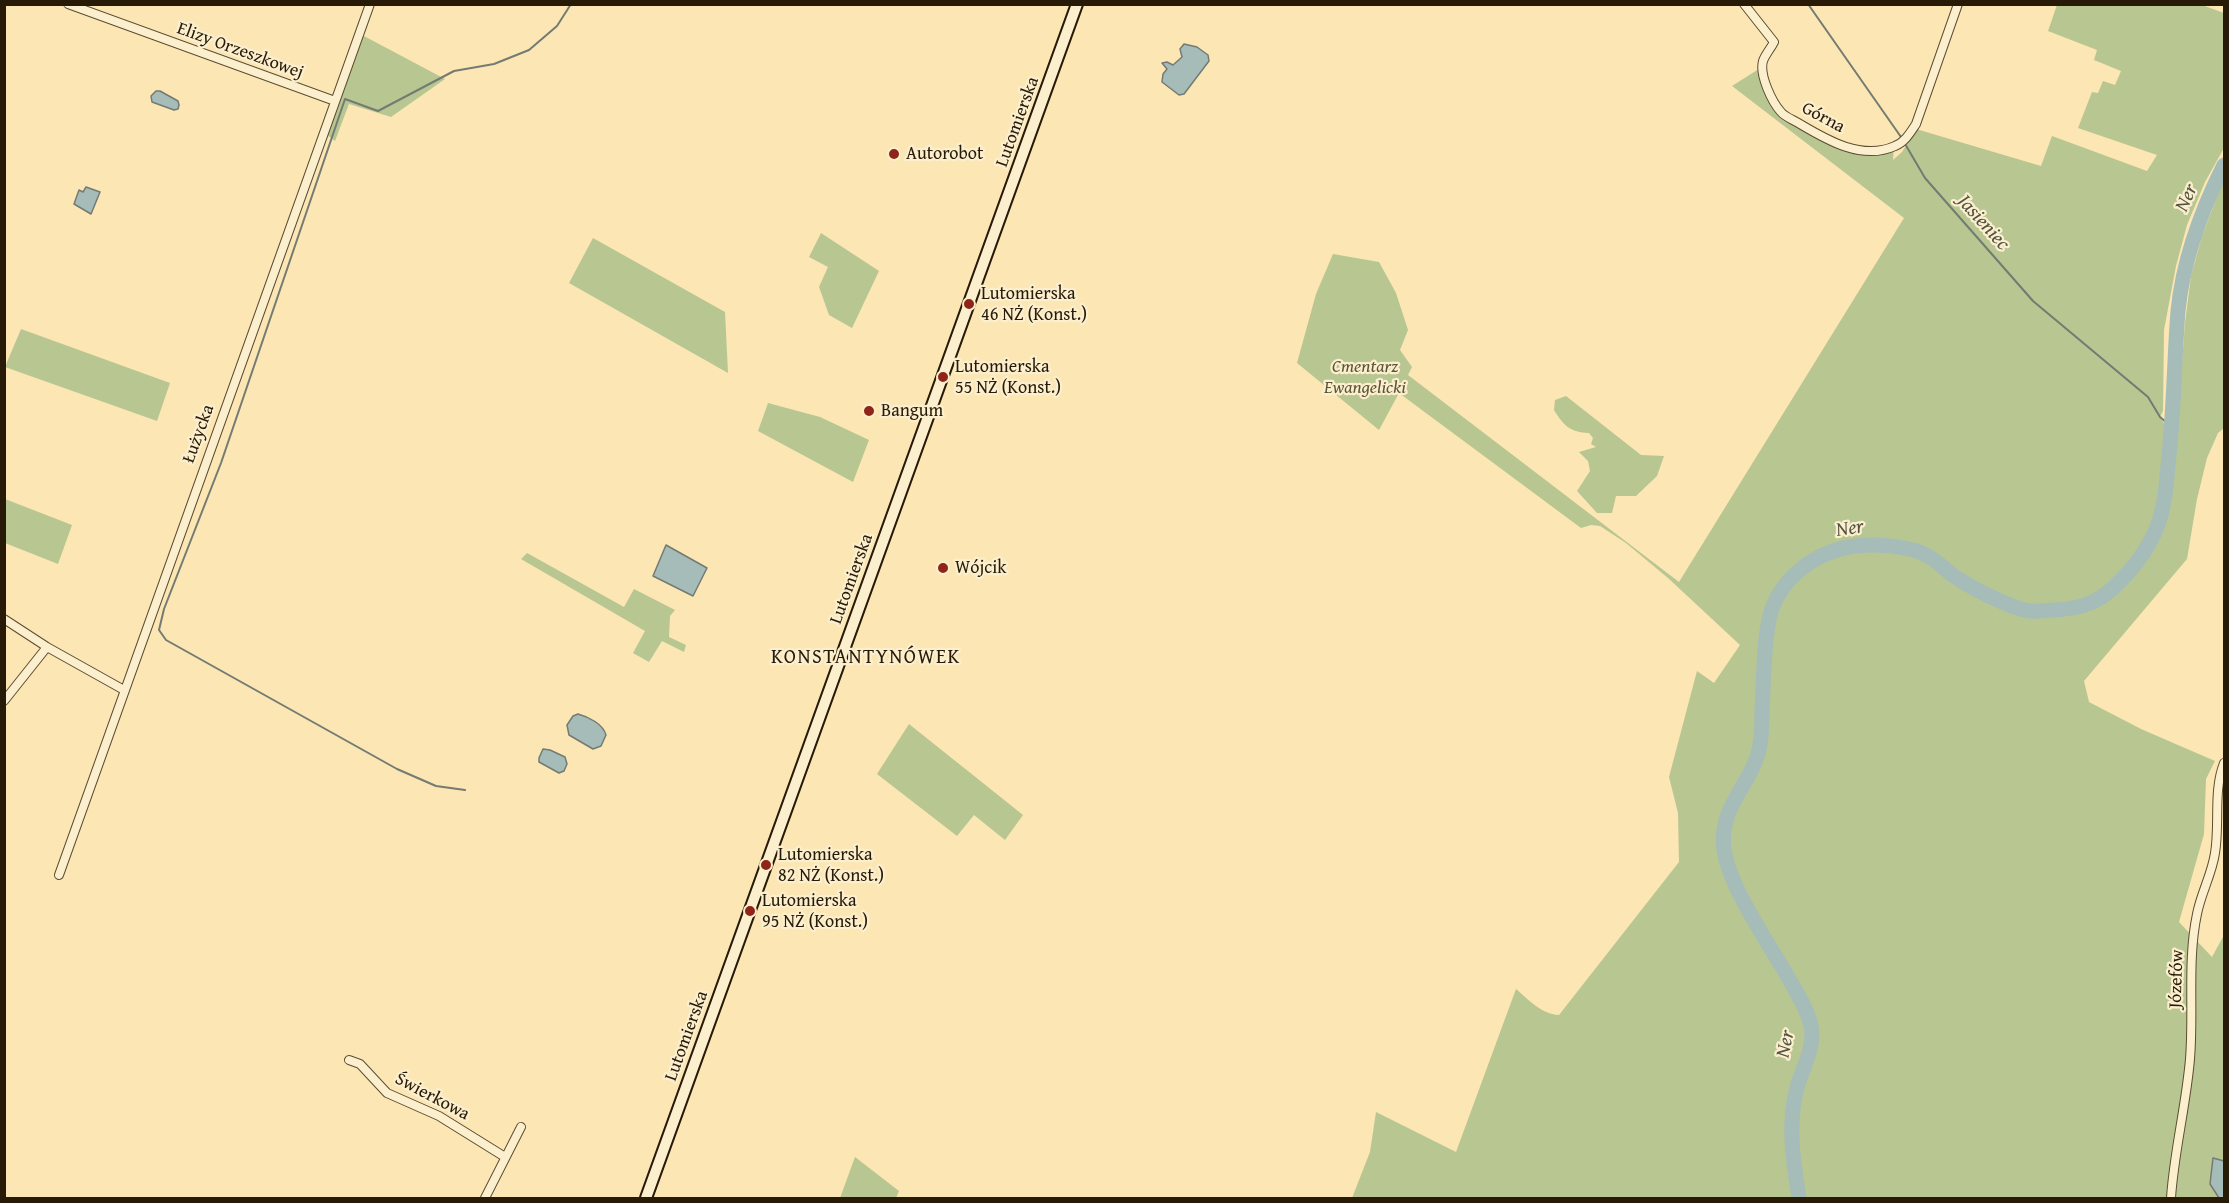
<!DOCTYPE html>
<meta charset="utf-8">
<style>
body{margin:0}
#map{position:relative;width:2229px;height:1203px;overflow:hidden;background:#fbe6b4;font-family:"Gentium Book Plus",serif}
canvas{display:block}
.frame{position:absolute;inset:0;border:6px solid #271a07;pointer-events:none}
</style>
<div id="map">
<canvas width="2229" height="1203"></canvas>
<div class="frame"></div>
</div>
<script>
const ctx = document.querySelector('canvas').getContext('2d');
ctx.lineJoin = 'round';
function fillPath(path, color) { ctx.fillStyle = color; ctx.fill(path, 'evenodd'); }
function trace(path, color, width, dash) { ctx.strokeStyle = color; ctx.lineWidth = width; ctx.lineCap = dash ? 'butt' : 'round'; ctx.setLineDash(dash || []); ctx.stroke(path); }
function write(font, color, halo, rows, align = 'center') {
  ctx.font = font + ' "Gentium Book Plus",serif'; ctx.lineWidth = 4.5; ctx.setLineDash([]); ctx.textBaseline = 'middle'; ctx.strokeStyle = halo; ctx.fillStyle = color; for (const [text, x, y, turn = 0] of rows) {
    ctx.save(); ctx.translate(x, y); ctx.rotate((+turn || 0) * Math.PI / 180); ctx.textAlign = isNaN(turn) ? turn : align; if (halo) ctx.strokeText(text, 0, 0); ctx.fillText(text, 0, 0); ctx.restore();
  }
}
fillPath(new Path2D(`
 M 2057,5 L 2202,5 L 2224,13 L 2224,148 L 2205,182 L 2187,225 L 2176,266 L 2164,330 L 2163,411 L 2160,417 L 2176,442 L 2185,323 L 2191,276 L 2202,236 L 2224,179 L 2224,428 L 2218,433 L 2207,458 L 2197,499 L 2187,559 L 2084,681 L 2089,702 L 2141,729 L 2215,761 L 2206,779 L 2204,834 L 2179,922 L 2212,957 L 2224,935 L 2224,1198 L 1352,1198 L 1370,1152 L 1376,1112 L 1456,1152 L 1516,989 C 1529,1000 1541,1014 1559,1015 L 1679,862 L 1678,813 L 1669,777 L 1697,671 L 1714,683 L 1740,645 L 1668,578 L 1626,543 L 1600,526 L 1591,525 L 1581,528 L 1399,393 L 1379,430 L 1297,363 L 1316,294 L 1333,254 L 1379,262 L 1396,293 L 1408,330 L 1400,350 L 1412,367 L 1408,375 L 1679,582 L 1904,218 L 1732,86 L 1762,67 L 1765,84 L 1781,112 L 1831,142 L 1859,150 L 1894,147 L 1893,160 L 1902,152 L 1916,129 L 2041,166 L 2052,136 L 2147,171 L 2157,155 L 2078,128 L 2092,92 L 2098,93 L 2103,81 L 2115,85 L 2121,71 L 2094,60 L 2097,50 L 2048,31 Z
 M 362,35 L 445,79 L 391,117 L 349,104 L 335,141 L 327,135 Z
 M 821,233 L 879,271 L 852,328 L 829,315 L 819,287 L 828,267 L 809,257 Z
 M 593,238 L 725,312 L 728,373 L 569,283 Z
 M 21,329 L 170,383 L 157,421 L 5,367 Z
 M 1566,396 L 1641,455 L 1664,456 L 1657,476 L 1636,496 L 1616,496 L 1612,513 L 1597,513 L 1577,491 L 1590,471 L 1588,461 L 1579,452 L 1596,447 L 1591,444 L 1593,438 L 1589,433 C 1570,432 1564,426 1554,410 L 1555,400 Z
 M 768,403 L 820,417 L 869,440 L 853,482 L 758,431 Z
 M 5,499 L 72,525 L 58,564 L 5,543 Z
 M 527,553 L 624,607 L 634,589 L 675,610 L 670,616 L 669,637 L 686,645 L 684,652 L 662,641 L 649,662 L 633,653 L 645,631 L 521,559 Z
 M 909,724 L 1023,815 L 1005,840 L 974,815 L 957,836 L 877,774 Z
 M 855,1157 L 899,1191 L 896,1198 L 840,1198 Z`), '#b8c691');
const water = new Path2D(`
 M 1184,44 L 1197,47 L 1208,55 L 1209,61 L 1184,94 L 1179,95 L 1162,82 L 1163,74 L 1167,69 L 1162,63 L 1167,62 L 1173,65 L 1182,57 L 1180,49 Z
 M 156,91 L 160,91 L 178,101 L 179,105 L 178,109 L 174,110 L 152,102 L 151,96 Z
 M 86,187 L 100,192 L 91,214 L 74,204 L 79,190 L 83,192 Z
 M 666,545 L 707,568 L 693,596 L 653,576 Z
 M 578,714 C 589,717 603,724 606,735 L 601,746 L 593,749 L 569,735 L 567,725 L 573,716 Z
 M 543,749 L 550,750 L 565,757 L 567,764 L 564,771 L 559,773 L 539,762 L 539,758 Z
 M 2213,1158 L 2224,1161 L 2224,1198 L 2219,1198 L 2210,1184 Z`);
fillPath(water, '#a5bcb9');
trace(water, '#737b72', 1.5);
trace(new Path2D(`
 M 1808,4 L 1901,137 L 1925,178 L 2033,301 L 2148,397 L 2160,417 L 2173,428
 M 465,790 L 436,786 L 397,769 L 166,640 L 159,630 L 164,609 L 221,463 L 345,99 L 378,111 L 454,71 L 494,64 L 529,50 L 557,26 L 571,4`), '#737b72', 2);
trace(new Path2D(`
 M 1799,1198 C 1794,1165 1788,1131 1795,1096 C 1799,1073 1816,1049 1811,1026 C 1808,1011 1800,998 1793,986 C 1773,949 1729,889 1724,849 C 1719,808 1747,789 1758,754 C 1762,741 1762,724 1762,710 C 1764,679 1763,645 1770,615 C 1780,579 1814,553 1849,547 C 1871,543 1909,545 1928,556 C 1939,562 1947,572 1957,578 C 1972,588 2014,610 2031,611 C 2038,612 2045,610 2053,610 C 2076,609 2095,605 2113,588 C 2128,574 2144,555 2153,536 C 2164,515 2166,489 2168,465 C 2174,414 2174,362 2178,311 C 2183,260 2201,211 2224,165`), '#a5bcb9', 15);
const street = new Path2D(`
 M 68,4 L 335,101
 M 1744,4 L 1774,42 C 1771,48 1765,55 1763,61 C 1759,75 1772,102 1781,112 C 1785,117 1794,120 1800,124 C 1827,140 1862,161 1895,146 C 1905,142 1910,133 1916,124 L 1958,4
 M 4,619 L 47,647 L 124,690
 M 4,701 L 47,647
 M 59,875 L 370,4
 M 349,1060 L 360,1064 L 387,1093 L 439,1116 L 505,1157
 M 485,1198 L 521,1127
 M 2171,1198 C 2174,1152 2186,1106 2190,1059 C 2194,1011 2187,961 2197,914 C 2201,893 2212,874 2215,853 C 2220,823 2213,791 2224,763`);
const secondary = new Path2D(`
 M 646,1198 L 1077,4`);
trace(street, '#5c4d32', 10);
trace(secondary, '#271a07', 14);
trace(street, '#fcefce', 8);
trace(secondary, '#fcefce', 10);
for (const [x, y, r, color] of [
 [894,154,6,"#8f2418"],
 [969,304,6,"#8f2418"],
 [943,377,6,"#8f2418"],
 [869,411,6,"#8f2418"],
 [943,568,6,"#8f2418"],
 [766,865,6,"#8f2418"],
 [750,911,6,"#8f2418"]
]) { const dot = new Path2D(); dot.arc(x, y, r, 0, 2 * Math.PI); ctx.fillStyle = color; ctx.fill(dot); trace(dot, '#fcefce', 2); }
write('18px', '#271a07', '#fcefce', [
 ["Elizy Orzeszkowej",240,51,20],
 ["Górna",1823,118,28],
 ["Lutomierska",1018,122,-70],
 ["Łużycka",199,434,-70],
 ["Lutomierska",852,579,-70],
 ["Józefów",2177,979,-88],
 ["Lutomierska",687,1036,-70],
 ["Świerkowa",432,1097,28]
]);
write('18px', '#271a07', '#fcefce', [
 ["Autorobot",906,154],
 ["Lutomierska",981,294],
 ["46 NŻ (Konst.)",981,315],
 ["Lutomierska",955,367],
 ["55 NŻ (Konst.)",955,388],
 ["Bangum",881,411],
 ["Wójcik",955,568],
 ["Lutomierska",778,855],
 ["82 NŻ (Konst.)",778,876],
 ["Lutomierska",762,901],
 ["95 NŻ (Konst.)",762,922]
], 'left');
write('italic 18px', '#5a5637', '#fcefce', [
 ["Cmentarz",1365,367],
 ["Ewangelicki",1365,388]
]);
write('italic 20px', '#535345', '#fcefce', [
 ["Ner",2187,198,-66],
 ["Jasieniec",1983,223,48],
 ["Ner",1850,529,-9],
 ["Ner",1786,1044,-79]
]);
ctx.letterSpacing = '1.5px';
write('20px', '#271a07', '#fcefce', [
 ["KONSTANTYNÓWEK",866,658]
]);
ctx.letterSpacing = '0px';
</script>
